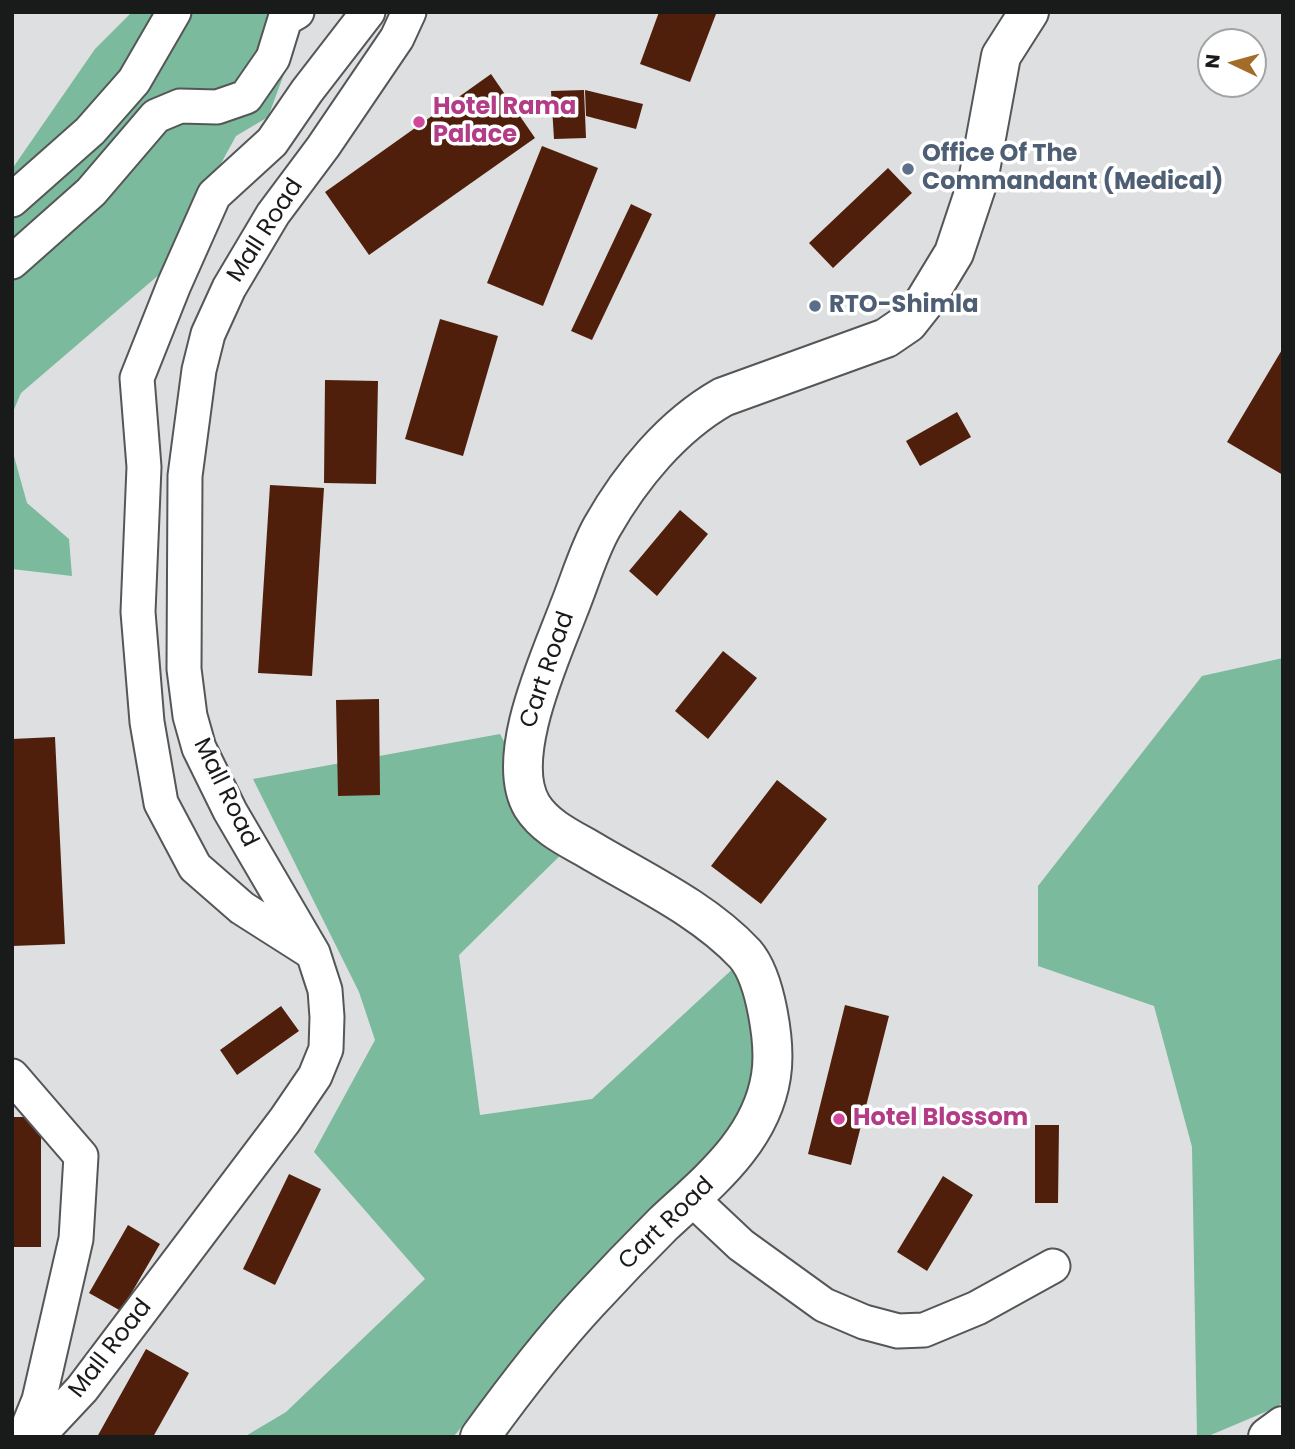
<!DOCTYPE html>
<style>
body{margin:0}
#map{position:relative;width:1295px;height:1449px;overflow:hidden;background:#dddfe0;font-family:Poppins,sans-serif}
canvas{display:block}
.frame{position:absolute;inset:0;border:14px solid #191a1a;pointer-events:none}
.north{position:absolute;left:1197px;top:28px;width:70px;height:70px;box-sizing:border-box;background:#fff;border:2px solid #a3a3a3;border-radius:50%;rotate:275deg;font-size:19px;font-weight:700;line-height:28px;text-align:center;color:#191a1a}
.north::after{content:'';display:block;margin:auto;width:24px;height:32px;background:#a36c28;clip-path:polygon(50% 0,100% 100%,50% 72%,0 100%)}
</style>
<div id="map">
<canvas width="1295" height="1449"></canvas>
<div class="frame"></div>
<div class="north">N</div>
</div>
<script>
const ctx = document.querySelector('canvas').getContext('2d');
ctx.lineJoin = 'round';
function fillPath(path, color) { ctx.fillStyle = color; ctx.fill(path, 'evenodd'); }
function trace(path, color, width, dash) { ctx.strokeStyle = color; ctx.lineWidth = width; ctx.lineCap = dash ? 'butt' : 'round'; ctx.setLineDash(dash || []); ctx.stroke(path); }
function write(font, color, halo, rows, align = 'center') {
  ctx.font = font + ' Poppins,sans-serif'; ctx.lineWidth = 7; ctx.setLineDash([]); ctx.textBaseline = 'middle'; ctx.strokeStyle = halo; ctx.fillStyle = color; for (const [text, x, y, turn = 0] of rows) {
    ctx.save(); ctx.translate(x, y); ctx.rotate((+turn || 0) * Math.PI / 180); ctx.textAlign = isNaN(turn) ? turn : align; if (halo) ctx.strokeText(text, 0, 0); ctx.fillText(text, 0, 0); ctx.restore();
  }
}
fillPath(new Path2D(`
 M 132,12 L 304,12 L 296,42 L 268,117 L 236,136 L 161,273 L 21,393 L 12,414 L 12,169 L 95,49 Z
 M 12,449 L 27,503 L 69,539 L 72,576 L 12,569 Z
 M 1283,658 L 1283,1402 L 1277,1407 L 1206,1437 L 1197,1437 L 1192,1147 L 1154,1006 L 1038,966 L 1038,886 L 1202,676 Z
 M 500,734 L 529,788 L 583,833 L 459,955 L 480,1115 L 592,1099 L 738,964 L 769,1076 L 733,1145 L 592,1278 L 453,1437 L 244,1437 L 286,1412 L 425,1279 L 314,1152 L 375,1040 L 359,992 L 253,779 Z`), '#7bba9c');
fillPath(new Path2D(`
 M 659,12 L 716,14 L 690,82 L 640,64 Z
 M 491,74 L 535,138 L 369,255 L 325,192 Z
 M 584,90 L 586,138 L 554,139 L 551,91 Z
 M 585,90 L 643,104 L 636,129 L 586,116 Z
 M 542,146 L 598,168 L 543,306 L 487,283 Z
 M 888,168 L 912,193 L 833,268 L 809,243 Z
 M 631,204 L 652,214 L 592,340 L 571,331 Z
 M 440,319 L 498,336 L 463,456 L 405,439 Z
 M 1283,348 L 1283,475 L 1227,442 Z
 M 325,380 L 378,381 L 376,484 L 324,483 Z
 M 957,412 L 971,437 L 920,466 L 906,441 Z
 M 270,485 L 324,488 L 312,676 L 258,673 Z
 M 680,510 L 708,534 L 657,596 L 629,571 Z
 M 723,651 L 757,678 L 708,739 L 675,711 Z
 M 379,699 L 380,795 L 338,796 L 336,700 Z
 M 55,737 L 65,944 L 12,946 L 12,739 Z
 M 777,780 L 827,819 L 761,904 L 711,866 Z
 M 845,1005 L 889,1016 L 851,1165 L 808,1154 Z
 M 281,1006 L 299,1031 L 237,1075 L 220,1050 Z
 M 12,1117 L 41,1117 L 41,1247 L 12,1247 Z
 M 1035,1125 L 1059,1125 L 1058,1203 L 1035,1203 Z
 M 289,1174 L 321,1189 L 275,1285 L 243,1269 Z
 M 943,1176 L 973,1195 L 927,1271 L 897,1252 Z
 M 128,1225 L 160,1244 L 121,1311 L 89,1293 Z
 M 146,1349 L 189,1373 L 153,1437 L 97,1437 Z`), '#501f0c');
const minor = new Path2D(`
 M 12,200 L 90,131 L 134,81 L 174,12
 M 12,262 L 91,192 L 156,116 L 180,106 L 217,107 L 246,97 L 273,58 L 285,19 L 297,12
 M 308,950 L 242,908 L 195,867 L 161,803 L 147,722 L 138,612 L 144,467 L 137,378 L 174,285 L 214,195 L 272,142 L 307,91 L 368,12
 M 12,1076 L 81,1156 L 76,1239 L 39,1400 L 24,1437
 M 691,1198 L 741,1245 L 824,1305 L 864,1322 L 898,1331 L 924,1330 L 977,1308 L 1053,1266
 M 37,1437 L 82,1389 L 285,1120 L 315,1076 L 326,1049 L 327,1017 L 325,990 L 313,953 L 230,811 L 199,748 L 190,716 L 184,669 L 185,476 L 199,370 L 208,334 L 229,288 L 273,214 L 323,147 L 397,38 L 409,12`);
const primary = new Path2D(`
 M 480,1437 C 514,1390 549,1344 589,1301 C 613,1275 638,1249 663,1224 C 708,1182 761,1141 771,1076 C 776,1045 766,978 745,954 C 703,909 642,881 590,850 C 569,838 545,827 532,806 C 503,758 551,656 569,608 C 580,581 588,552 602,527 C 631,476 672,426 723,397 L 886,338 L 908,323 L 923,304 L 954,253 L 978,181 L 1001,56 L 1029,12`);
const trunk = new Path2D(`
 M 1268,1437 L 1283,1426`);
trace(minor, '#555658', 37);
trace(primary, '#555658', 42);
trace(trunk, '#555658', 42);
trace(minor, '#fff', 33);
trace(primary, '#fff', 38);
trace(trunk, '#fff', 38);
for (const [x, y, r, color] of [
 [419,122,7,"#d1479c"],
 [908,169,7,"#5c6f8a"],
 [815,306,7,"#5c6f8a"],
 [839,1119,7,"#d1479c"]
]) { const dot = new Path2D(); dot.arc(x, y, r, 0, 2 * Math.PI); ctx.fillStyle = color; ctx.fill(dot); trace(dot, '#fff', 2.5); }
write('bold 24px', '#b23c85', '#fff', [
 ["Hotel Rama",433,108],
 ["Palace",433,136],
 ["Hotel Blossom",853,1119]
], 'left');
write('bold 24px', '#4e5e75', '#fff', [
 ["Office Of The",922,155],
 ["Commandant (Medical)",922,183],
 ["RTO-Shimla",829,306]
], 'left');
write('24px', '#191a1a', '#fff', [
 ["Mall Road",266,231,-57],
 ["Cart Road",548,670,-71],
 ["Mall Road",225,793,64],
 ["Cart Road",667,1224,-44],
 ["Mall Road",111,1349,-52]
]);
</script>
